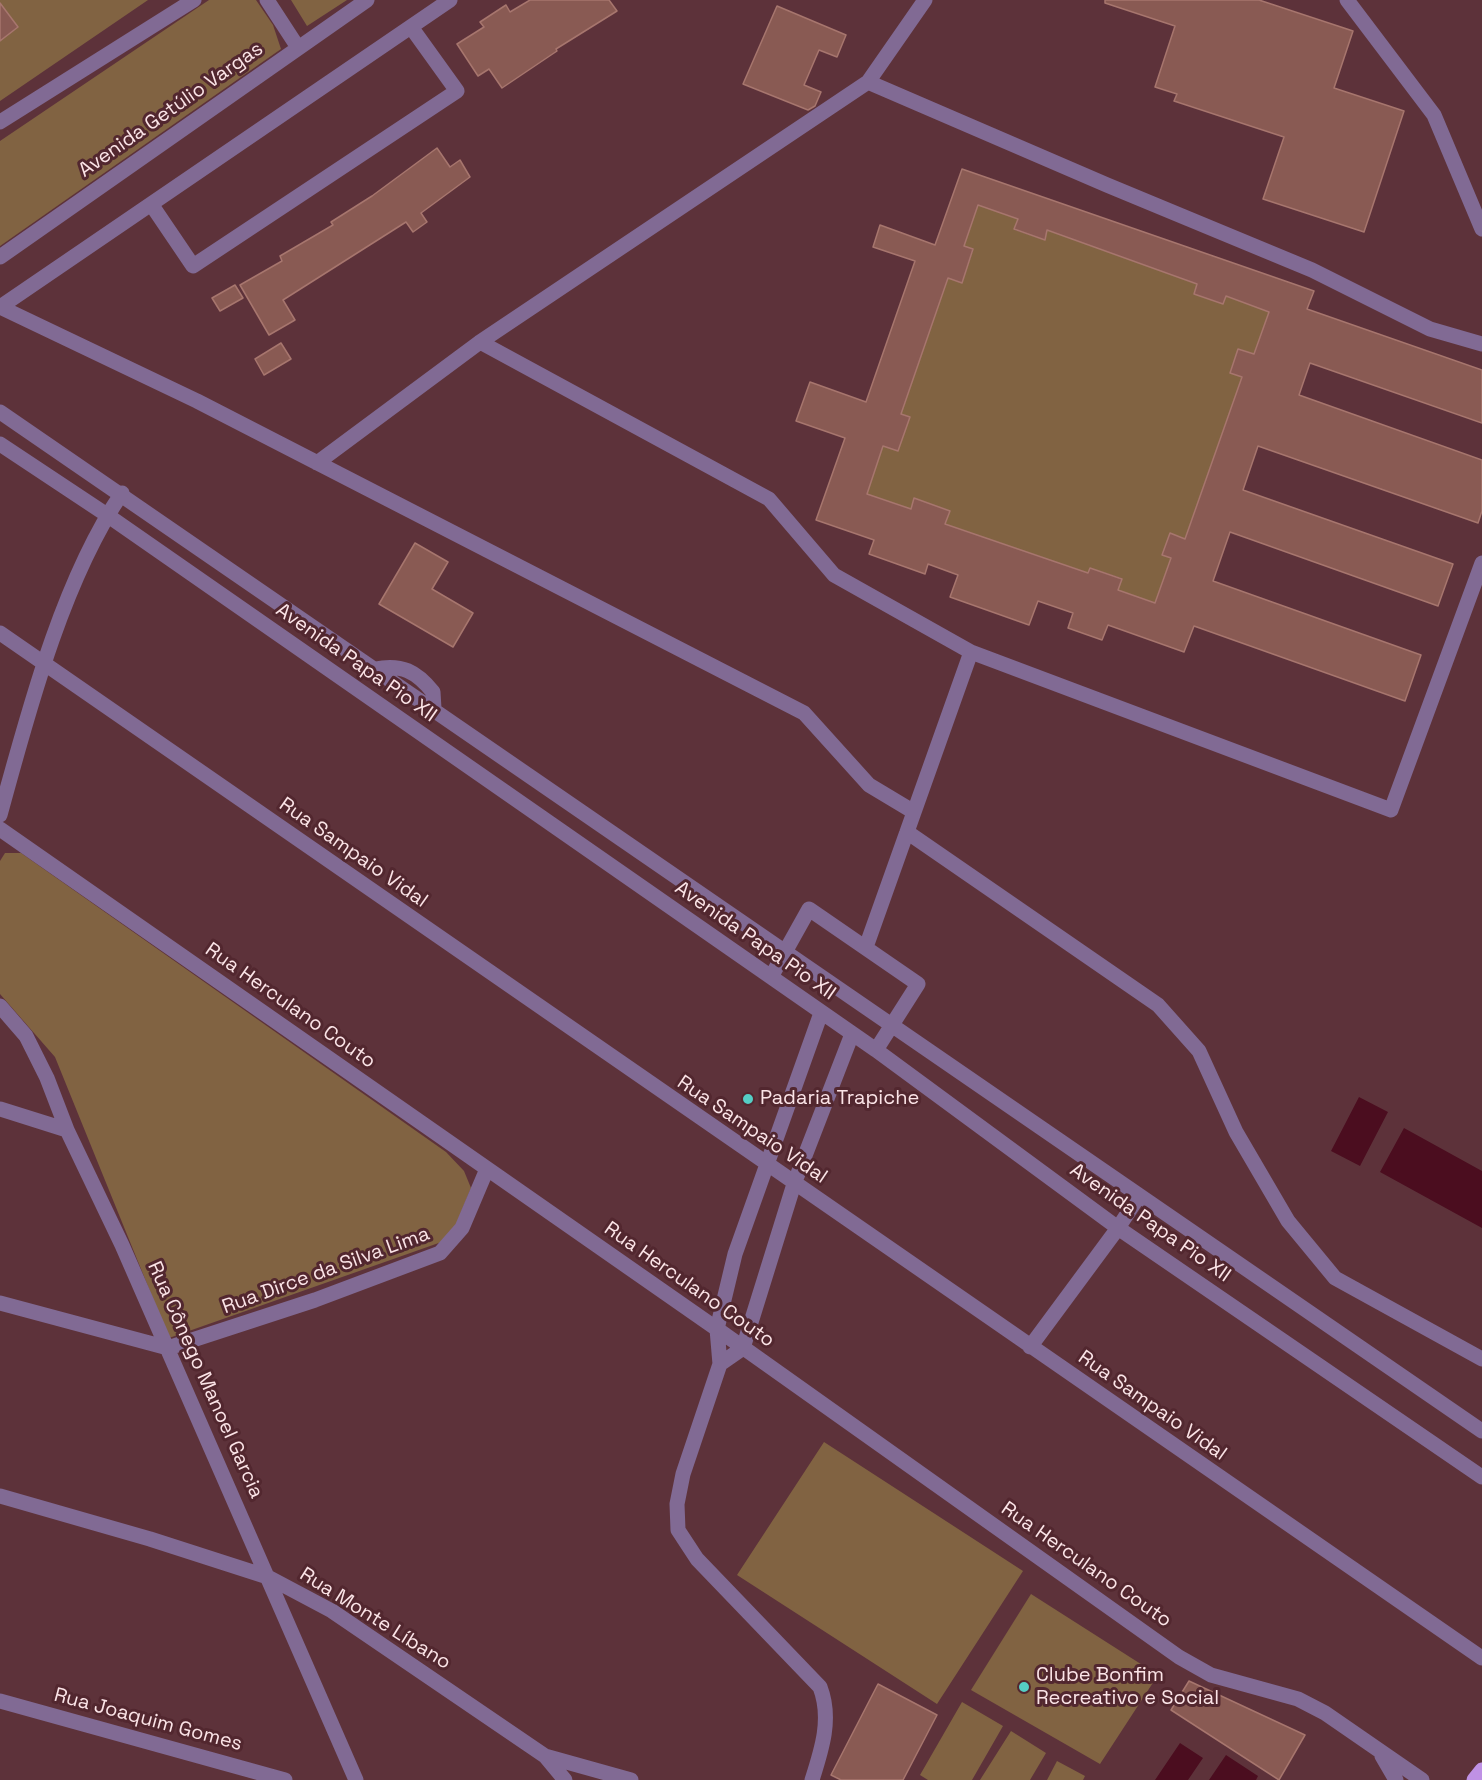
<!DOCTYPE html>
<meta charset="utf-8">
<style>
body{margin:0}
canvas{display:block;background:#5d323a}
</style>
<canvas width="1482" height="1780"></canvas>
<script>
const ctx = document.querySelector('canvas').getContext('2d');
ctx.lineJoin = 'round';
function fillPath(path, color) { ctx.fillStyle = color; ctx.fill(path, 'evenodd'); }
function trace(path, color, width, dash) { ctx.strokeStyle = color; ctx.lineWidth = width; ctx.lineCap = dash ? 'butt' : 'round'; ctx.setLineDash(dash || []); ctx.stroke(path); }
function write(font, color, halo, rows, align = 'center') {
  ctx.font = font + ' "Space Grotesk",sans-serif'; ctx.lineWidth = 6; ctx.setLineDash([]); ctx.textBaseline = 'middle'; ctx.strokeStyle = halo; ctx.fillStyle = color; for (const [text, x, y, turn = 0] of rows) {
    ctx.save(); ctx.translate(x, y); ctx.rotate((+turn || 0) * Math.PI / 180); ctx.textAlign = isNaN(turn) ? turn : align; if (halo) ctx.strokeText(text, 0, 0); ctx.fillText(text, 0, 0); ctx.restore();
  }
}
fillPath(new Path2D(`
 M 0,0 L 148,0 L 0,101 Z
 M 209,0 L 256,0 L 273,25 L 281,49 L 0,246 L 0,141 Z
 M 291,0 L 347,0 L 307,26 Z
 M 978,205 L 1018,219 L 1015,230 L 1045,240 L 1047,230 L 1197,284 L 1194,294 L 1223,304 L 1226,296 L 1269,312 L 1254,354 L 1238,349 L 1230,372 L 1242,377 L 1185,539 L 1171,558 L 1155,603 L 1118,590 L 1121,578 L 1090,568 L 1088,573 L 945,524 L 950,511 L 914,498 L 911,509 L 867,494 L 883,446 L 910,417 L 901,414 L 948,278 L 962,283 L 973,250 L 964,246 Z
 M 5,853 L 21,853 L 446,1152 L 464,1171 L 471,1188 L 450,1239 L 169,1338 L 55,1057 L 0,994 L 0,861 Z
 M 824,1442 L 1023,1571 L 937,1704 L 737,1575 Z
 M 1031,1594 L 1158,1675 L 1100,1764 L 971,1690 Z
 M 962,1702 L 1003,1726 L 972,1780 L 928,1780 L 920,1775 Z
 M 1011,1731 L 1046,1753 L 1030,1780 L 980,1780 Z
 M 1057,1761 L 1085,1776 L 1083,1780 L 1047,1780 Z`), '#816342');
fillPath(new Path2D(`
 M 1359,1097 L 1388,1112 L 1360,1166 L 1331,1151 Z
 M 1404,1128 L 1482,1171 L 1482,1228 L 1380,1172 Z
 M 1180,1743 L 1203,1758 L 1188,1780 L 1155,1780 Z
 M 1226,1755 L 1258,1776 L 1256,1780 L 1209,1780 Z`), '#4b0d1f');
const building = new Path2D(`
 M 530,0 L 609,0 L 617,11 L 556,49 L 557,51 L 502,88 L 489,69 L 478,76 L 457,44 L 484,27 L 480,22 L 506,5 L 510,12 Z
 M 1105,0 L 1259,0 L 1353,31 L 1334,88 L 1404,111 L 1364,232 L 1263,199 L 1284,137 L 1174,101 L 1177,94 L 1155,87 L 1175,26 L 1105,3 Z
 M 0,3 L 18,27 L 0,41 Z
 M 777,6 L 846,35 L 837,57 L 819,50 L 804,85 L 821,92 L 815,106 L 808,110 L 743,84 Z
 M 437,148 L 450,167 L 460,160 L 470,177 L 421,213 L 427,222 L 413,232 L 406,222 L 283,300 L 295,320 L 269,335 L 240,285 L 282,261 L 280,256 L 333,225 L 331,222 L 372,196 Z
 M 962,169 L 1314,291 L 1307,309 L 1482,370 L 1482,423 L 1310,363 L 1299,395 L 1482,460 L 1482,511 L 1478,523 L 1258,446 L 1243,490 L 1453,564 L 1438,606 L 1230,532 L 1213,581 L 1421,655 L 1405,701 L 1194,626 L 1184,652 L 1108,625 L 1102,640 L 1068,628 L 1073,613 L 1038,601 L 1029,625 L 950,597 L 958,575 L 928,564 L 925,574 L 869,554 L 874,540 L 816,520 L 845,438 L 796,421 L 810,382 L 866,402 L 915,261 L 873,247 L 880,225 L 935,245 ZM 978,205 L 1018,219 L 1014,229 L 1045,240 L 1047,230 L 1197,284 L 1194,294 L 1223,304 L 1226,296 L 1269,312 L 1254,354 L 1238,349 L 1230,373 L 1242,377 L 1185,539 L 1170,533 L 1162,555 L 1171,558 L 1155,603 L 1118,590 L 1122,579 L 1090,568 L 1088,573 L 945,524 L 950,511 L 914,498 L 911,509 L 867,494 L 883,446 L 898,451 L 910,417 L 901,414 L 948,278 L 962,283 L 973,249 L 964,246 Z
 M 235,285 L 243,298 L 220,311 L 212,298 Z
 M 281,343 L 291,359 L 264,375 L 255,359 Z
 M 415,543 L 448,562 L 432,589 L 473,613 L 453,647 L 379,604 Z
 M 1189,1681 L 1305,1735 L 1279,1780 L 1171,1710 Z
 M 878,1684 L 937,1715 L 903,1780 L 841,1780 L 831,1775 Z`);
fillPath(building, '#895a53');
trace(building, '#a7766e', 1.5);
trace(new Path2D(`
 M 267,0 L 297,46
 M 925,0 L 868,82 L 1107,185 L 1312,270 L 1430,329 L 1482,344
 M 1347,0 L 1434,115 L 1482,229
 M 0,122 L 194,0
 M 151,204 L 193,266 L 457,91 L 411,27
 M 0,257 L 367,0
 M 0,307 L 197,401 L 804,713 L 869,785 L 914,812
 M 0,307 L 450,0
 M 480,342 L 769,499 L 834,575 L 971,652
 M 0,412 L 1482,1431
 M 0,444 L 107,515 L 876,1050 L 1118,1228 L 1482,1477
 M 317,463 L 480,342 L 868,82
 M 0,633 L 1482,1658
 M 375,669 C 402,664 416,671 433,692 L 434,709
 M 0,815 C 28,713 62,581 122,493
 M 0,829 L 717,1329 L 1179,1657 L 1211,1675 L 1298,1699 L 1325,1713 L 1422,1780
 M 907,832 L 1158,1005 L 1199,1051 L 1236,1132 L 1288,1221 L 1335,1278 L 1482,1359
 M 866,947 L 971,652 L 1391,810 L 1482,563
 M 771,977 L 809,909 L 918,984 L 876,1050
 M 0,1006 L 26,1036 L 47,1078 L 67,1130 L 122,1245 L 356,1780
 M 0,1109 L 67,1130
 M 0,1303 L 168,1348 L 315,1300 L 440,1253 L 462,1228 L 487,1169
 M 1030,1347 L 1118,1228 L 1139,1196
 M 720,1364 L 743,1348 L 794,1184 L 852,1034
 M 0,1496 L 150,1539 L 268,1577 L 332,1611 L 545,1756 L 565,1780
 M 0,1701 L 285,1780
 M 545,1756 L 631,1780
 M 1382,1756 L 1396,1780
 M 812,1780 C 822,1749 832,1718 820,1687 L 697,1559 L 678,1530 L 677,1504 L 683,1474 L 720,1364 L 717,1329 L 735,1254 L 821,1013`), '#816a94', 15);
trace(new Path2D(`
 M 1474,1780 L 1482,1770`), '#bf91e5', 15);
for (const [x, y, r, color] of [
 [748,1099,6,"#55cec5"],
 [1024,1687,6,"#55cec5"]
]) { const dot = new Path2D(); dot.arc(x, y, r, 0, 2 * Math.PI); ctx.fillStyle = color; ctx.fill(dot); trace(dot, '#52272f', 2); }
write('20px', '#fbe4e7', '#52272f', [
 ["Avenida Getúlio Vargas",171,110,-35],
 ["Avenida Papa Pio XII",356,663,35],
 ["Rua Sampaio Vidal",353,853,35],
 ["Avenida Papa Pio XII",755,941,35],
 ["Rua Herculano Couto",290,1006,35],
 ["Rua Sampaio Vidal",752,1130,34],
 ["Avenida Papa Pio XII",1150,1223,35],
 ["Rua Dirce da Silva Lima",326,1271,-20],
 ["Rua Herculano Couto",689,1285,35],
 ["Rua Cônego Manoel Garcia",205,1380,66],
 ["Rua Sampaio Vidal",1152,1406,35],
 ["Rua Herculano Couto",1086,1565,35],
 ["Rua Monte Líbano",375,1619,32],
 ["Rua Joaquim Gomes",148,1720,15]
]);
write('20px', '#fbe4e7', '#52272f', [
 ["Padaria Trapiche",760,1099],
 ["Clube Bonfim",1036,1676],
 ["Recreativo e Social",1036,1699]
], 'left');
</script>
